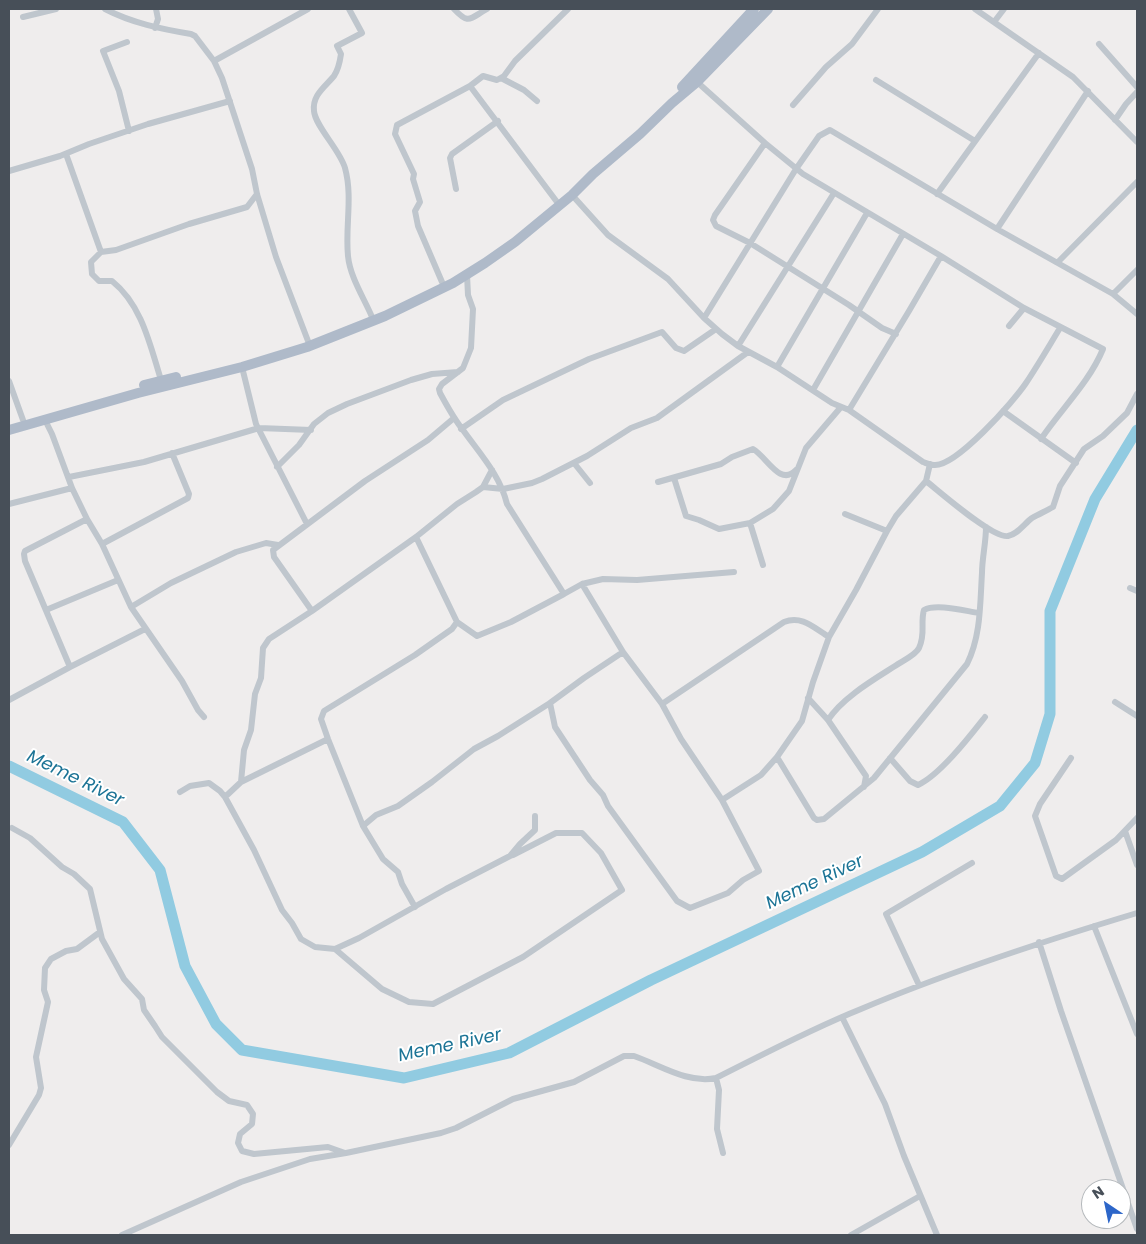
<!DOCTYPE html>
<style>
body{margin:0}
#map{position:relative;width:1146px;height:1244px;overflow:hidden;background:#efeded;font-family:Poppins,sans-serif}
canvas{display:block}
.frame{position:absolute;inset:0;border:10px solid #474f58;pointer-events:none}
.north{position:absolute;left:1081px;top:1179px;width:50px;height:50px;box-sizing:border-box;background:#fff;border:1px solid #b5b9bc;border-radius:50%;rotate:326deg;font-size:14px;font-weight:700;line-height:20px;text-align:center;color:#474f58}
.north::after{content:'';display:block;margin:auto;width:18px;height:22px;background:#2d66c9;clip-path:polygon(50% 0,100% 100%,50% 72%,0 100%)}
</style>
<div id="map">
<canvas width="1146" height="1244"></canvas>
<div class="frame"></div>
<div class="north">N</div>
</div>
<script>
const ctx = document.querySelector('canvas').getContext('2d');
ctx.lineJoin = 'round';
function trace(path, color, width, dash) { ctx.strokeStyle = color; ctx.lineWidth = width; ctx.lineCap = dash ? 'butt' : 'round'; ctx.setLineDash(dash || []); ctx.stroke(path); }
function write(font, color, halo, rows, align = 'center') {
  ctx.font = font + ' Poppins,sans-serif'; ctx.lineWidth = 4; ctx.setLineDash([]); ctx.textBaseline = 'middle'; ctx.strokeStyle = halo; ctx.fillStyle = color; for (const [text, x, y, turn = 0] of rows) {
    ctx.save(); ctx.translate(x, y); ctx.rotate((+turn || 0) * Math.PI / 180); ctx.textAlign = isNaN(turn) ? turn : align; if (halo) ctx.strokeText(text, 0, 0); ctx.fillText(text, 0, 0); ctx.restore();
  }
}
trace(new Path2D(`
 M 9,766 L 123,822 L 160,870 L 185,966 L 216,1024 L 242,1050 L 404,1078 L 509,1053 L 651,980 L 922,852 L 1000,806 L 1035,763 L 1050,714 L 1050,611 L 1095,499 L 1137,430`), '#91cbe1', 11);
trace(new Path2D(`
 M 105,9 C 132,23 161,29 191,34 L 195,36 L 214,61 L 222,78 L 252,169 L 257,194 L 276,257 L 308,341
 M 349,9 L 362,33 L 337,46 L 341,54 C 340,61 338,70 334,76 C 325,87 312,95 314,111 C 315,126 340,150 345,168 C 353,197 345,227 348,256 C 350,277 364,298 372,317
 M 454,9 C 469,25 469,19 487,9
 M 975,9 L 1073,77 L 1137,142
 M 23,17 L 56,9
 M 994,22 L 1004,9
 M 155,28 L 158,19 L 156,9
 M 127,42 L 103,51 L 119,91 L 129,131
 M 1099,44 L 1137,87
 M 214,61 L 308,9
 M 501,78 L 524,90 L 537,101
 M 876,80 L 975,141
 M 696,81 L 765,143 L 803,174 L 941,256 L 1024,308 L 1103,349 C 1089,383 1061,409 1041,439
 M 470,86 L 483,76 L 497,80 L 504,76 L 515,61 L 568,9
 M 793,105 L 826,67 L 852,44 L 878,9
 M 1115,120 L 1126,104 L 1137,92
 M 765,143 L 715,215 L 713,220 L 716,226 L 750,243 L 849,305 L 882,328 L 896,334
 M 66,154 L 101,252
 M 9,171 L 60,156 L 89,144 L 148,124 L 230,101
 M 456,189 L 450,158 L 452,154 L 498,121
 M 937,194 L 1039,53
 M 572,195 L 608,235 L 668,279 L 704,318 L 722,334 L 738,346 L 777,367 L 832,403 L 849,410 L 923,462 C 926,463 930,465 934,465 C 956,467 1014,401 1026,383 C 1038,365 1049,346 1060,328
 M 997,229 L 1088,91
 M 1058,262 L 1137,182
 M 467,275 L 468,295 L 473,309 L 471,348 L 463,368 L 442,384 L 439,389 L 440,393 C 447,406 454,419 463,430 C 480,454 500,475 507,504 L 564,594 L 582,584 L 603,579 L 637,580 L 734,572
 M 442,282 L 418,226 L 415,211 L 420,202 L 413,179 L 414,174 L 395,134 L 397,125 L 470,86 L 557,202
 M 1113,294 L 1137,270
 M 704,318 L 796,169 L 819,136 L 830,130 L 997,229 L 1113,294 L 1137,314
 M 1009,326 L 1024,308
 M 738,346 L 834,193
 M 242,367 L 256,424 L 307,524
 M 777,367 L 867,213
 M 161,380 C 150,345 142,305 112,281 L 99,281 L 92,274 L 91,262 L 101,252 L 116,250 L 189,224 L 247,207 L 257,194
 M 9,381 L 23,420
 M 813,390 L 903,234
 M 849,410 L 909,311 L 941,256
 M 1003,411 L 1076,463
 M 45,420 L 52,434 L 72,488 L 87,519 L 102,544 L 131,607 L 182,681 L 198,710 L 204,717
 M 461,429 L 503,400 L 589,359 L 662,332 L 676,348 L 684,351 L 716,329
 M 574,463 L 590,483
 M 277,467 L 299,445 L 314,424 L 328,413 L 347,404 L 411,380 L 432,374 L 458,372
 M 69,477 L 144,462 L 259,428 L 311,430
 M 674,478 L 686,516 L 699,520 L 719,529 L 750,523 L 773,509 L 789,491 L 806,448 L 841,407
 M 926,481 C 939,491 993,539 1008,536 C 1018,534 1024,524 1032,518 C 1039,514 1046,511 1053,507 L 1060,486 L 1084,449 L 1103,436 L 1127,413 L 1137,394
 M 658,482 L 721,464 L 732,457 L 753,449 C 767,457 780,487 796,470
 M 483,487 L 503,489 L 532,483 L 542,479 L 587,456 L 631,428 L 657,418 L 748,352
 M 9,504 L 72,488
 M 845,514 L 887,531
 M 87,519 L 25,551 L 24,554 L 25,561 L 70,667 L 145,629
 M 750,523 L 763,565
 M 416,537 L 457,622 L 477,636 L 511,622 L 564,594
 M 102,544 L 188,498 L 189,494 L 172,453
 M 1130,588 L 1137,591
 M 131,607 L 171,583 L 236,552 L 266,543 L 278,545
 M 46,610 L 118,580
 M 312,611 L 274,557 L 273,550 L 365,481 L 428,440 L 454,418
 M 808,698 L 828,720 L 866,776 L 864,787
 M 9,700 L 70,667
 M 1115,702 L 1137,716
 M 550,703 L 555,727 L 590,780 L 603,795 L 608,806 L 677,901 L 690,908 L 728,893 L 743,880 L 759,871 L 722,800 L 681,739 L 662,704 L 623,652 L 582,584
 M 662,704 L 784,622 C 802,615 814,628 829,637
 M 828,720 C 842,698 873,680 895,666 C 902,661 916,655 919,648 C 926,633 920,623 924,610 C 936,603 965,611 979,613
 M 777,757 L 814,818 L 817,820 L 824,819 L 874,778 L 967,664 C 981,636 980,604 982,573 C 982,558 986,543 986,527
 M 890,758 L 910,781 L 918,785 C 940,775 970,736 985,717
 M 1071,758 L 1040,804 L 1035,816 L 1056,876 L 1062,879 L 1116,840 L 1137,818
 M 241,782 L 244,750 L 251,730 L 255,694 L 261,678 L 263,648 L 269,639 L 312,611 L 416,537 L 457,504 L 476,492 L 483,487 L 492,470
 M 180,792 L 190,786 L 209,783 L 220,791 L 225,797 L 254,850 L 282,910 L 292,923 L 301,939 L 315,947 L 335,949 L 359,938 L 446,889 L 510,856 L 520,844 L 535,830 L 535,816
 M 225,797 L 241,782 L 328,739
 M 722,800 L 761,775 L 777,757 L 802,721 L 813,682 L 829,637 L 856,590 L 887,531 L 896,516 L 926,481 L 930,464
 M 363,826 L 376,815 L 398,806 L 432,782 L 474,749 L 498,736 L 550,703 L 584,678 L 623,652
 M 12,828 L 30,838 L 62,867 L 74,874 L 90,889 L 102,939 L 124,979 L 142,999 L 144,1010 L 155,1026 L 162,1037 L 217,1092 L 229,1101 L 247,1105 L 253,1114 L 252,1124 L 240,1134 L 238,1143 L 242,1151 L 254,1154 L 328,1147 L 345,1153
 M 1125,831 L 1137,865
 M 415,907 L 402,884 L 398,872 L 383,859 L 363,826 L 328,739 L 321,719 L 324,711 L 415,655 L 452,629 L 457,622
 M 1094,926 L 1137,1034
 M 1039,942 L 1061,1011 L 1137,1229
 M 335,949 L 382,989 L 409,1002 L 433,1004 L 523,957 L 622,890 L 601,853 L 582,833 L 556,833 L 513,855
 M 919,985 L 886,914 L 972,863
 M 842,1017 L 885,1104 L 904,1156 L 937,1235
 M 716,1078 L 719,1090 L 717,1129 L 723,1153
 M 9,1145 L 39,1095 L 41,1088 L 36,1057 L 48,1002 L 44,990 L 45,968 L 51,959 L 66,951 L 77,949 L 100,932
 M 122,1235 L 241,1182 L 310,1159 L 346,1153 L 441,1133 L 456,1128 L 513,1099 L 574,1082 L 624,1056 L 634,1056 C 660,1065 688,1084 716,1078 C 764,1054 811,1029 861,1009 C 951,971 1044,941 1137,913
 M 851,1235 L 920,1196`), '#bfc6cd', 6);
trace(new Path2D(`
 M 682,87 L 754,9
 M 144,385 L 176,377
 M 9,430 L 138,393 L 242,367 L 307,347 L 385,316 L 453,283 L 485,263 L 515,242 L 572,195 L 593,174 L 640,134 L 672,103 L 697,82 L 768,9`), '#afbac9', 10);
write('italic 18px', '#1c7496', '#fff', [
 ["Meme River",75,779,26],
 ["Meme River",815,883,-25],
 ["Meme River",450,1046,-12]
]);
</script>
